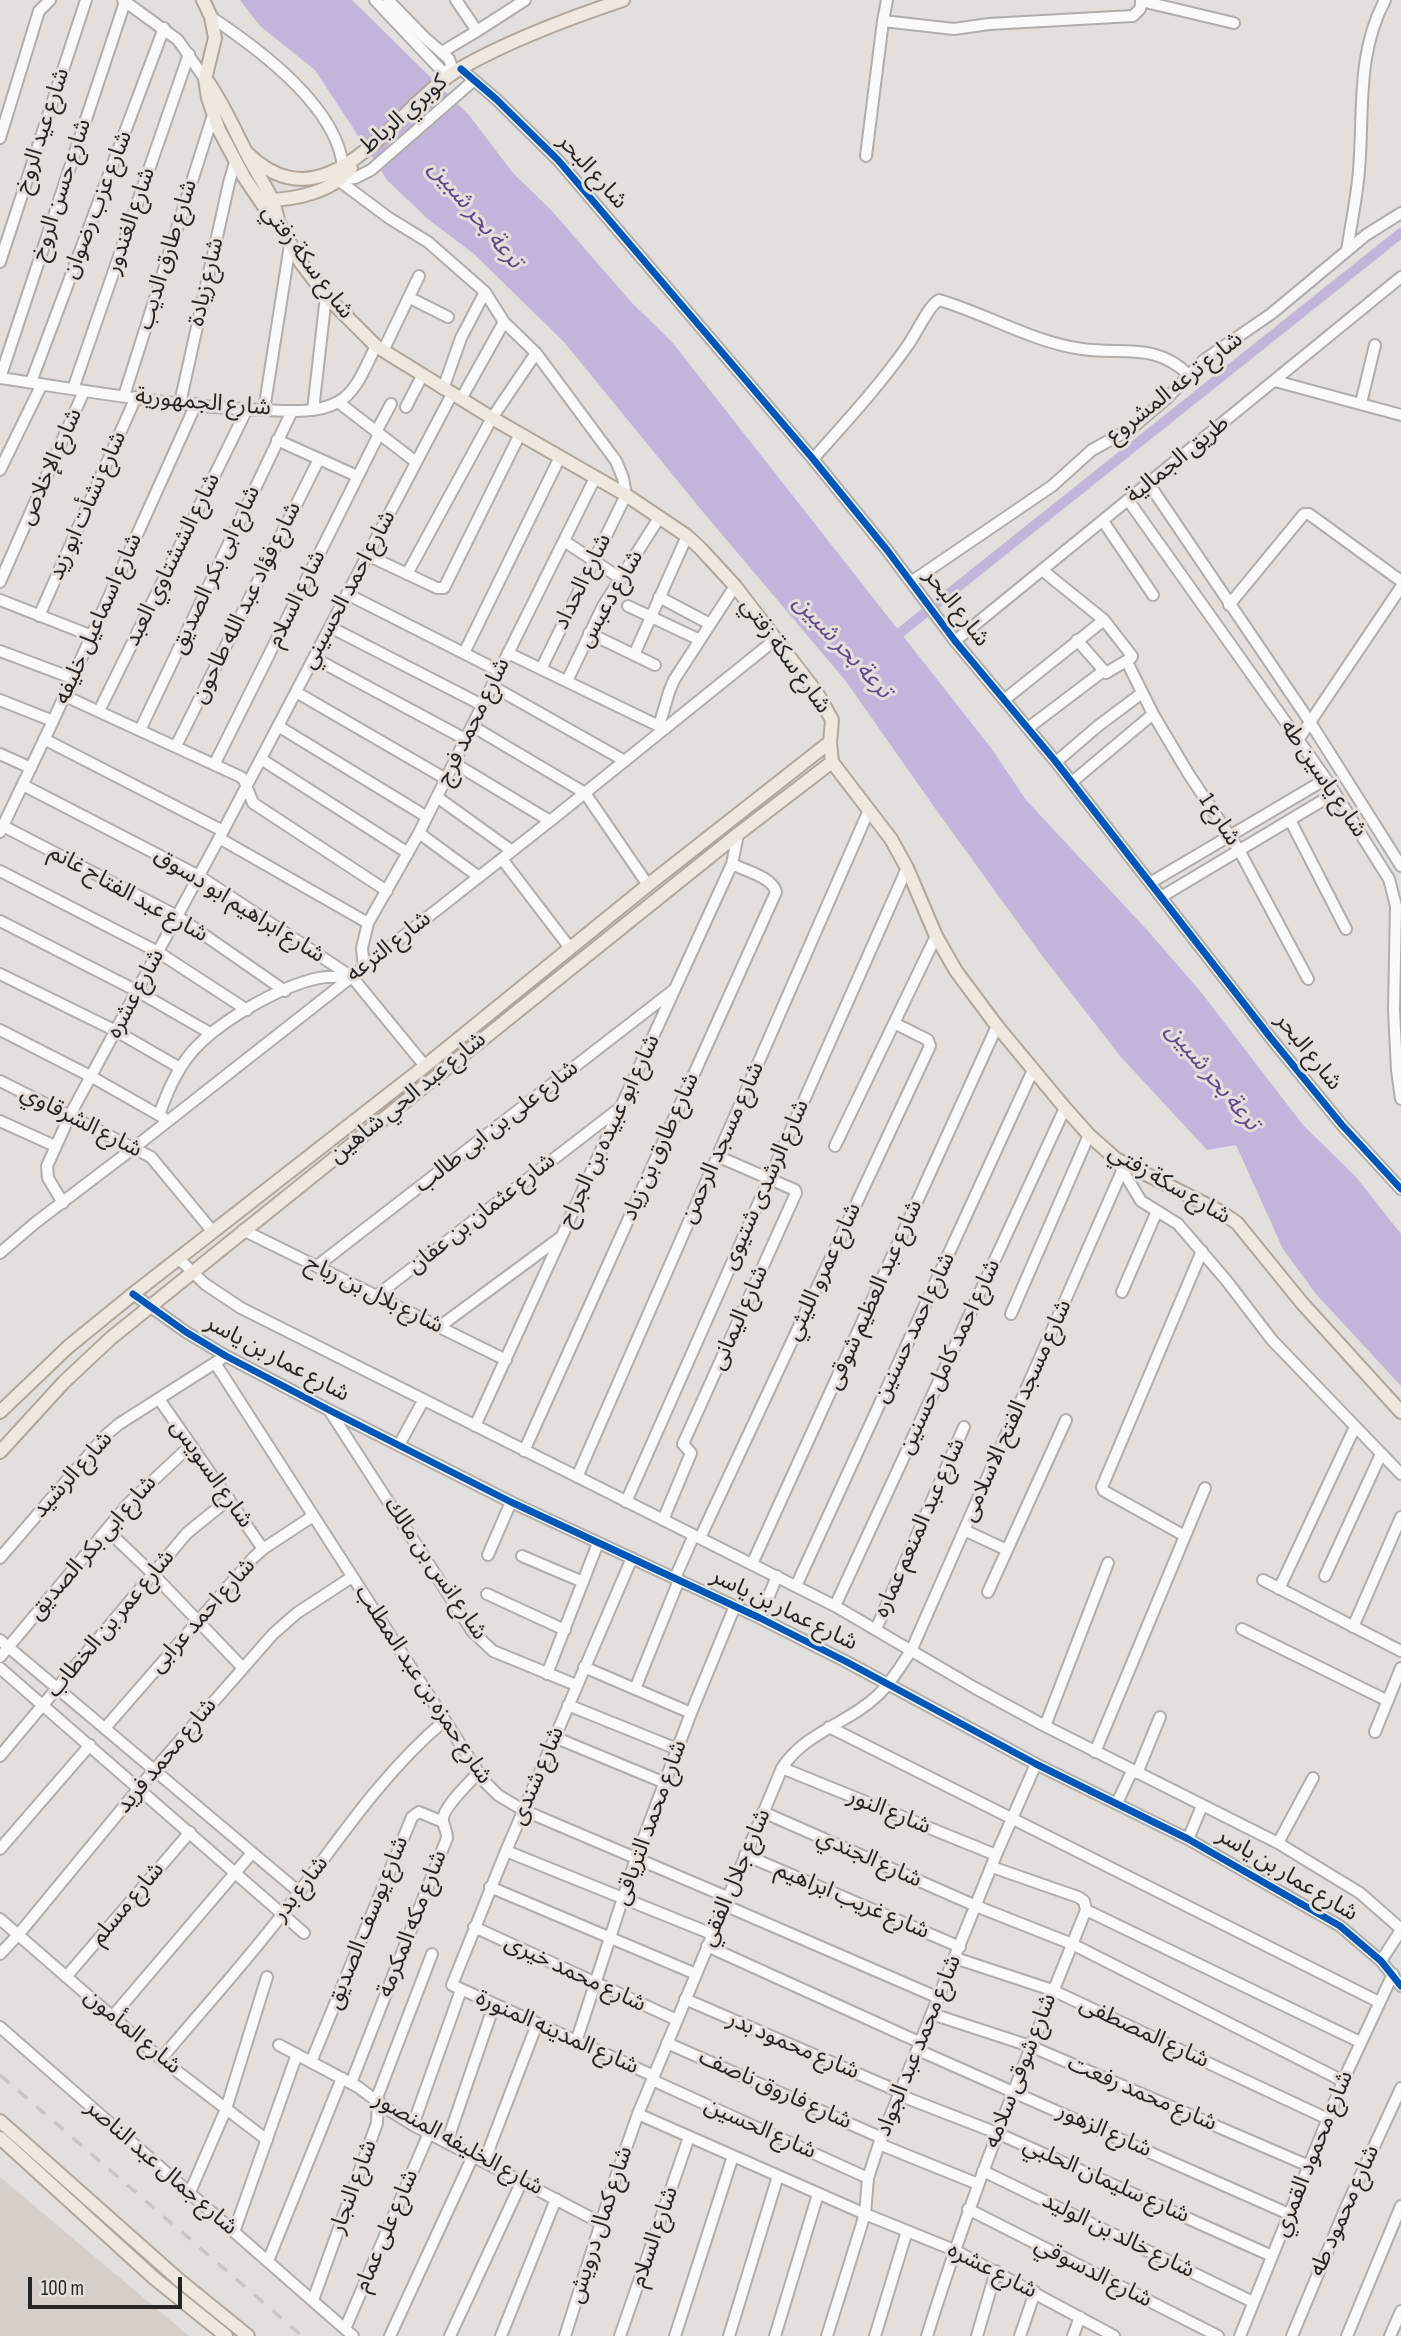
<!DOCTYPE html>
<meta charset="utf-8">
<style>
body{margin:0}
#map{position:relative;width:1401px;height:2336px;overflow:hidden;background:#e2dfdd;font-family:"Sofia Sans Condensed",sans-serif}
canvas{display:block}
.scale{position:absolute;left:28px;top:2277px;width:154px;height:32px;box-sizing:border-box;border:4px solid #272523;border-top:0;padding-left:9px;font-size:21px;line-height:24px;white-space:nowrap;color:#272523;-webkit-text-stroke:5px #e4dfdb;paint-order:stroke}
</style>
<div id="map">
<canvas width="1401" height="2336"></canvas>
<div class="scale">100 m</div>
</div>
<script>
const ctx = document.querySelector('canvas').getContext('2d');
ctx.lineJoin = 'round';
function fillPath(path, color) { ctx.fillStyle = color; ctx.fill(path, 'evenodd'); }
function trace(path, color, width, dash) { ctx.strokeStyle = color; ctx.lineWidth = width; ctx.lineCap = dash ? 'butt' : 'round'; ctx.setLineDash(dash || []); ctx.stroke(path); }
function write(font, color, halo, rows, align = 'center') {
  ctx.font = font + ' "Sofia Sans Condensed","Noto Sans Arabic",sans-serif'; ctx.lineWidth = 6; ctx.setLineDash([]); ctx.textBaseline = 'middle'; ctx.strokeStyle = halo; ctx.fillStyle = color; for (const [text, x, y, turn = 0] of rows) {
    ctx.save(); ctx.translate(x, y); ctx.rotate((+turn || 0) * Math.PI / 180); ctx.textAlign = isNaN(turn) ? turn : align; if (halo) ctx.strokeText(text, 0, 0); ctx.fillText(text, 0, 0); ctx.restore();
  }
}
fillPath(new Path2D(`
 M 0,2177 L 189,2336 L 0,2336 Z`), '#d6cfc9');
fillPath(new Path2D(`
 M 240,0 L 352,0 L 469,115 L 513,173 L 552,211 L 632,303 L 672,342 L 991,748 L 1026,800 L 1148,931 L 1200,991 L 1303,1125 L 1356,1177 L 1401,1234 L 1401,1386 L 1316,1294 L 1283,1249 L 1236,1145 L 1207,1150 L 1121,1057 L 1040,953 L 937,811 L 845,680 L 703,512 L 564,342 L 474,254 L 428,219 L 388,181 L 315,70 L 260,26 Z`), '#c2b4da');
trace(new Path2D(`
 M 891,640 L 1401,233`), '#c2b4da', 10);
const minor = new Path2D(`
 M 123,0 L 178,40 L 205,79
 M 375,0 L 441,70 L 454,73 L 449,59 L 424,37 L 388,0
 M 887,0 L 883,21 L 954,29 L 989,24 L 1133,16 L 1140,9 L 1142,0
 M 1141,1 L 1234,23
 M 125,2 L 0,378 C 87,391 176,407 264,410 C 288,411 316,414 338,402 C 357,392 366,365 376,346
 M 211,17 C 259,49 338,107 343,168
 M 477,31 L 525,0
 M 442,52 L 477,31 L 456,0
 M 461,69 L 496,99 L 558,160 L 813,459 L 887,550 L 955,641 L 1056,762 L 1270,1037 L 1342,1125 L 1401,1189
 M 0,138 L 39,11 L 50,0
 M 866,156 L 883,21
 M 338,180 L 389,218 L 428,242 L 485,292 L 504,322 L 536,353 L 616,461 L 623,478 L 626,495 L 541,669
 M 338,180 L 355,178 L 371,170 L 473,81
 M 1347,251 C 1351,224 1357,197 1359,170 C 1364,111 1356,55 1385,0
 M 0,262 L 86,0
 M 410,298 L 448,317
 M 383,351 L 419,276
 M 1275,381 L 1401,415
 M 31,382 L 164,28
 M 73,389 L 189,54
 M 443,389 L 461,338 L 485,292
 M 124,396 L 213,115
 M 461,399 L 504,322
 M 338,402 L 416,462
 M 180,403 L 229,183 L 235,162
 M 1361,403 L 1375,345
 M 406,407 L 422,376
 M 264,410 L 290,245
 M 313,410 L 326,296
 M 376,432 L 391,404
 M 277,440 L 357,476
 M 813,459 C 846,422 880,385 908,345 C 916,334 929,305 939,300 C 987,314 1032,342 1082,349 C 1124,355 1155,342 1189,375
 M 0,470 L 42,384
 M 1149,484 L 1310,722 L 1401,866
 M 1128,500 L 1326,779 L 1389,879 L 1396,906 L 1394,1010 L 1397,1070 L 1401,1099
 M 1103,521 L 1153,595
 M 564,541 L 620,578
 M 367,555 L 437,588 L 444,588 L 520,434
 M 1042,570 L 1104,620 L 1132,656 L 1131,658 L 1106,673 L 1077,640
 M 407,574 L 492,418 L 536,353
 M 0,582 L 84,391
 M 911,582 L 1052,486 L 1092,450 L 1132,428 L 1166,399 L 1204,360 L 1271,314 L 1366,235 L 1401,213
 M 347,594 L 499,671
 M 659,597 L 710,624
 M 0,600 L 92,636
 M 1229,605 L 1304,514 L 1309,514 L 1401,581
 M 628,606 L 700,640
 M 39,616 L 136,397
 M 330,627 L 482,705
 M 589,633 L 655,665
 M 955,641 L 1401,277
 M 0,651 L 72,678
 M 464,653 L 560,457
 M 508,653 L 665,729
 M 634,655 L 687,536
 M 314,658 L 465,739
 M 1127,662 L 1153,714 L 1188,773 L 1239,850 L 1308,979
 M 567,681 L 603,606 L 659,518
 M 492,686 L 625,761
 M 296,692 L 446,779
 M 65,696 L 241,777 L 244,780 L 253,803 L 387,891
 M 0,700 L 53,721
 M 1004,700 L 1104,620
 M 99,711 L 247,409
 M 278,726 L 427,817
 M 472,726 L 585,793 L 648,885
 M 659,726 L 669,692 L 674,680 L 735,586
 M 1028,728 L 1102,672
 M 140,730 L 292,411
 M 44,739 L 223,831
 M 1298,740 L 1401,587
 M 176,746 L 319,459
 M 0,754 L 31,768
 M 261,759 L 408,853
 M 1056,762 L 1098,726 L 1142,693
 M 215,763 L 379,434
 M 454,763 L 550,821
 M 1072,782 L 1153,714
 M 23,785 L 199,876 L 352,977 L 425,1066
 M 437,797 L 512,851
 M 1290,820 L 1346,929
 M 3,826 L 177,916 L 285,991
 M 0,832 L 53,721 L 196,404
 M 419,833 L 479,877
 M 219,838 L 368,923
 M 502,859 L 570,948
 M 0,871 L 158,952 L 247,1010
 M 1150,883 L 1326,779
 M 1161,897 L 1335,793
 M 0,921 L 137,991 L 210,1033
 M 364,967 L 362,948 L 368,923 L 419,833 L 595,478
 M 0,974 L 116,1031 L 180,1068
 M 0,1030 L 92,1077 L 164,1118
 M 0,1081 L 151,1157 L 213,1232
 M 159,1115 C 167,1093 176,1071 191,1053 C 217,1022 280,986 319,978 C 330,976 341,977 352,977
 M 0,1121 L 55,1146
 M 835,1146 L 936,936
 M 1121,1168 L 1141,1201 L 1178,1224 L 1226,1280 L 1272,1340 L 1401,1474
 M 63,1203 L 48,1178 L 47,1166 L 70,1115 L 223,831 L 452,394
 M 243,1230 L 506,1360
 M 0,1253 L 35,1223 L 135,1147 L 550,821 L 776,639
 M 179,1259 L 205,1284 L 241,1308 L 835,1606 L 975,1688 L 1045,1726 L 1278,1843 L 1360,1893 L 1401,1929
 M 317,1266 L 675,989
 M 1122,1292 L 1157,1211
 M 133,1294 L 186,1332 L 226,1356 L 329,1410 L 511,1502 L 760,1618 L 845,1661 L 1036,1764 L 1188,1839 L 1340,1926 L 1381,1961 L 1401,1986
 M 376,1296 L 621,1107
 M 1011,1314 L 1089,1135
 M 439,1327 L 561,1237
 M 215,1363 L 484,1781 L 498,1795 L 523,1810 L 727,1897
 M 159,1399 L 263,1549
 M 329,1410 L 472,1631 L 493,1651 L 576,1685
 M 475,1426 L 732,864 L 738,834
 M 399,1445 L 423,1401
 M 524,1451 L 776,892 C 772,877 746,871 732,864
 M 577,1477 L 869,810
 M 626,1502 L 907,868
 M 663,1520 L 691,1453 L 683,1444 L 796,1193 L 795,1190 L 717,1156
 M 107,1530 L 152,1573 L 242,1667
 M 964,1530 L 1007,1550
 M 1185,1536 L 1104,1491 L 1102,1487 L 1202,1251
 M 700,1538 L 930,1046 L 928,1040 L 894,1023
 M 488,1555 L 511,1502
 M 522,1556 L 583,1582
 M 0,1558 L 106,1435 L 119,1424 L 221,1359
 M 632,1558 L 506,1851 L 452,1985 L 654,2076
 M 752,1564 L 997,1026
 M 1325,1576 L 1381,1454
 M 675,1578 L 694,1535
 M 1263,1580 L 1401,1651
 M 796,1586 L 1033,1070
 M 1279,1589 L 1355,1427
 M 988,1592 L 1066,1420
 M 487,1594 L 565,1630
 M 835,1606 L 1065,1108
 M 760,1618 L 777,1576
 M 1353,1627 L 1401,1517
 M 876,1629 L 964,1427
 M 1242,1629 L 1388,1701
 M 0,1640 L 299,1892
 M 0,1657 L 128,1504 L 191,1445
 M 584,1667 L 691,1713
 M 0,1668 L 304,1933
 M 547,1674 L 598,1543
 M 635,1689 L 679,1580
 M 568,1705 L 677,1749
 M 1045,1726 L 1108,1563
 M 829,1727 L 1379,2002
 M 105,1728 L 253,1558 L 263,1549 L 313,1516
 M 1375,1732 L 1401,1668
 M 554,1737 L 665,1783
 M 1095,1752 L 1205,1488
 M 0,1756 L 187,1533 L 229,1499
 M 782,1768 L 996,1855
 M 1137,1773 L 1160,1717
 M 1117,1803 L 1132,1771
 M 763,1812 L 976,1906 L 1072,1944 L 1343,2081
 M 1188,1839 L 1202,1806
 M 1278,1843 L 1313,1778
 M 0,1849 L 90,1745
 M 506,1851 L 712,1934
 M 745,1855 L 960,1947
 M 490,1887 L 696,1974
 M 724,1905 L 939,1998
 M 1086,1910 L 1360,2042
 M 0,1919 L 161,2059 L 267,2140
 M 474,1927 L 677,2020
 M 707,1946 L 921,2043
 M 0,1954 L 18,1935 L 154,1770 L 273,1634 L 297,1613 L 352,1577
 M 955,1958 L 1052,1990 L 1328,2119
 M 1381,1961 L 1401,1930
 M 66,1977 L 190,1832
 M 685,1999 L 900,2092
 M 932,2014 L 1030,2046 L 1309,2166
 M 112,2017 L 252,1853
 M 0,2027 L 353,2336
 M 576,2042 L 636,1858 L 691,1713 L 735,1606
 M 667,2043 L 882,2138
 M 279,2045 L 358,2087 L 386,2108 L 413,2125 L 601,2223
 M 918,2050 L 1289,2214
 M 161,2059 C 202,2010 245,1963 284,1912 C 334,1847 380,1775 444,1721
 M 311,2062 L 412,1817 L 419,1812 L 443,1822
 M 652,2080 L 868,2178
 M 351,2083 L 447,1838 C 447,1830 444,1828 443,1821 C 441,1809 470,1782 478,1773
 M 899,2095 L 997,2133 L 1272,2256
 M 638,2114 L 865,2214 L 954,2250 L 1114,2336
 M 413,2125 L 461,1990
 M 447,2142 L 494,2005
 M 879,2144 L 978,2184
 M 484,2162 L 537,2024
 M 983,2171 L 1253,2302
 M 190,2192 L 226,2109 L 267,1977
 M 968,2209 L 1218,2336
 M 234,2232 L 297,2054
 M 268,2261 L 342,2078
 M 313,2300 L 377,2123 L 378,2095 L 432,1954
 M 345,2329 L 429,2133
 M 390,2336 L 473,2156
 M 450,2336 L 522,2181
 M 501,2336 L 556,2199
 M 565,2336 L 612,2188 L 638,2114 L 782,1768 C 805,1732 848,1724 878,1695 C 891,1683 901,1665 911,1651 L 1122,1171
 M 620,2336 L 689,2137
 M 675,2336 L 733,2156
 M 729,2336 L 778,2176
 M 775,2336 L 818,2194
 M 827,2336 L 865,2214 L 868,2178 L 879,2144 L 996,1855 L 1036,1764
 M 875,2336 L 907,2231
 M 927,2336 C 972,2191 1029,2051 1086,1910 L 1084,1901 L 1078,1897 L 992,1867
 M 977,2336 L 996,2271
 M 1020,2336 L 1035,2292
 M 1073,2336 L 1080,2317
 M 1240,2336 L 1343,2081 L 1393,1974
 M 1292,2336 L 1347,2205 L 1401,2088
 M 1347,2336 L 1401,2206
 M 1390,2336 L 1401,2311`);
const major = new Path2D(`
 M 203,0 L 211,17 L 215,38 L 205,79 L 208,98 L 219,130 L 244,177 L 267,211 L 278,221 L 301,263 L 326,296 L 376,346 L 492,418 L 626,495 L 687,536 L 701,549 L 735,586 L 817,693 L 832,720 L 830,742 L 832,762 L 891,839 L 907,868 L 936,936 L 956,971 L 997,1026 L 1065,1108 L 1089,1135 L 1116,1159 L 1221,1212 L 1237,1223 L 1302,1303 L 1401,1412
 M 208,82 C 224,105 235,131 248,156 C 260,180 273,193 278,221
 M 247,153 C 329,233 395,106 461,68 C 507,42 572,17 623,0
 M 266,200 C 294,200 333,192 351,168
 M 0,1412 L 68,1347 L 133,1294 L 425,1066 L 648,885 L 830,742
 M 0,1452 L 64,1382 L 111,1338 L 738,834 L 832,762
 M 0,2121 L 179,2280 L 248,2336
 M 0,2138 L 154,2278 L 226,2336`);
trace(minor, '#afaeac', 14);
trace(major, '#b2a69b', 16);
trace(minor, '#fbfafa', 10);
trace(major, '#eee8e1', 12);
trace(new Path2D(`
 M 0,2075 L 302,2336`), '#c7c6c6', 3.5, [12, 12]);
trace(new Path2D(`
 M 461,69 L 496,99 L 558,160 L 813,459 L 887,550 L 955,641 L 1056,762 L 1270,1037 L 1342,1125 L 1401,1189
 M 133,1294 L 186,1332 L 226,1356 L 329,1410 L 511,1502 L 760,1618 L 845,1661 L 1036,1764 L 1188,1839 L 1340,1926 L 1381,1961 L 1401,1986`), '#0057b8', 7);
write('23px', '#272523', '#e4dfdb', [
 ["كوبري الرباط",404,115,-41],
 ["شارع عيد الروخ",43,131,-72],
 ["شارع البحر",592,172,48],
 ["شارع حسن الروخ",62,190,-72],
 ["شارع عزب رضوان",98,205,-69],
 ["شارع الغندور",131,221,-71],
 ["شارع طارق الديب",168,255,-73],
 ["شارع سكة زفتي",307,262,53],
 ["شارع زيادة",207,282,-77],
 ["شارع ترعه المشروع",1175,388,-38],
 ["شارع الجمهورية",203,403,5],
 ["طريق الجمالية",1178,460,-39],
 ["شارع الإخلاص",51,467,-66],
 ["شارع نشأت ابو زيد",88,506,-66],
 ["شارع الششتاوي العبد",173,560,-64],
 ["شارع ابى بكر الصديق",216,570,-65],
 ["شارع الحداد",583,582,-64],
 ["شارع احمد الحسيني",349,590,-62],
 ["شارع السلام",297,599,-64],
 ["شارع دعبس",611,599,-60],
 ["شارع فؤاد عبد الله طاحون",247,603,-64],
 ["شارع البحر",956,608,52],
 ["شارع اسماعيل خليفه",99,619,-66],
 ["شارع سكة زفتي",785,656,54],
 ["شارع محمد فرج",474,722,-64],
 ["شارع ياسين طه",1323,779,56],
 ["شارع 1",1219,820,57],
 ["شارع عبد الفتاح غانم",128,894,29],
 ["شارع ابراهيم ابو دسوق",239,906,32],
 ["شارع الترعه",389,947,-38],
 ["شارع عشره",136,994,-62],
 ["شارع البحر",1308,1052,51],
 ["شارع عبد الحي شاهين",408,1098,-39],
 ["شارع الشرقاوي",81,1122,27],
 ["شارع على بن ابى طالب",497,1127,-38],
 ["شارع ابو عبيده بن الجراح",610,1131,-65],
 ["شارع مسجد الرحمن",723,1143,-66],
 ["شارع طارق بن زياد",661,1147,-66],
 ["شارع الرشدى شتيوى",766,1185,-66],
 ["شارع سكة زفتي",1169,1185,30],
 ["شارع عثمان بن عفان",482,1214,-38],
 ["شارع عمرو الليثي",824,1272,-65],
 ["شارع بلال بن رباح",374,1295,26],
 ["شارع عبد العظيم شوقى",875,1295,-66],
 ["شارع اليمانى",740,1318,-66],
 ["شارع احمد حسنين",915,1328,-65],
 ["شارع احمد كامل حسنين",950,1357,-65],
 ["شارع عمار بن ياسر",277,1359,28],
 ["شارع مسجد الفتح الاسلامى",1017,1411,-66],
 ["شارع السويس",211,1474,55],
 ["شارع الرشيد",73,1475,-48],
 ["شارع عبد المنعم عماره",920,1528,-66],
 ["شارع ابى بكر الصديق",93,1548,-49],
 ["شارع انس بن مالك",435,1569,56],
 ["شارع عمار بن ياسر",784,1610,26],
 ["شارع احمد عرابى",203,1616,-48],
 ["شارع عمر بن الخطاب",111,1624,-50],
 ["شارع حمزه بن عبد المطلب",423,1685,57],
 ["شارع محمد فريد",167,1756,-50],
 ["شارع شندى",538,1776,-67],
 ["شارع النور",889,1812,22],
 ["شارع محمد الترياقى",651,1823,-70],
 ["شارع الجندي",869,1859,24],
 ["شارع عمار بن ياسر",1287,1875,31],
 ["شارع جلال الفقي",736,1878,-67],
 ["شارع بدر",301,1889,-52],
 ["شارع غريب ابراهيم",852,1901,23],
 ["شارع مسلم",128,1904,-50],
 ["شارع يوسف الصديق",368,1923,-68],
 ["شارع مكه المكرمة",413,1924,-69],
 ["شارع محمد خيرى",575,1974,25],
 ["شارع المأمون",132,2032,40],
 ["شارع المدينه المنورة",557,2033,24],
 ["شارع المصطفى",1144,2033,25],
 ["شارع محمود بدر",793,2046,23],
 ["شارع محمد عبد الجواد",919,2046,-68],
 ["شارع شوقى سلامه",1021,2071,-69],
 ["شارع فاروق ناصف",775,2090,24],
 ["شارع محمد رفعت",1142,2094,23],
 ["شارع الحسين",760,2129,24],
 ["شارع الزهور",1104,2131,24],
 ["شارع الخليفه المنصور",458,2144,29],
 ["شارع محمود القمري",1314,2154,-68],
 ["شارع جمال عبد الناصر",161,2168,41],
 ["شارع سليمان الحلبي",1106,2181,24],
 ["شارع النجار",354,2187,-70],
 ["شارع محمود طه",1345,2211,-66],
 ["شارع كمال درويش",601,2225,-72],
 ["شارع على عمام",387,2231,-67],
 ["شارع خالد بن الوليد",1118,2236,26],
 ["شارع السلام",655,2237,-71],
 ["شارع عشره",992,2271,27],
 ["شارع الدسوقي",1093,2273,27]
]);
write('italic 24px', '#63478b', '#e4dfdb', [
 ["ترعة بحر شبين",475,215,50],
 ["ترعة بحر شبين",842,647,47],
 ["ترعة بحر شبين",1212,1077,50]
]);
</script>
